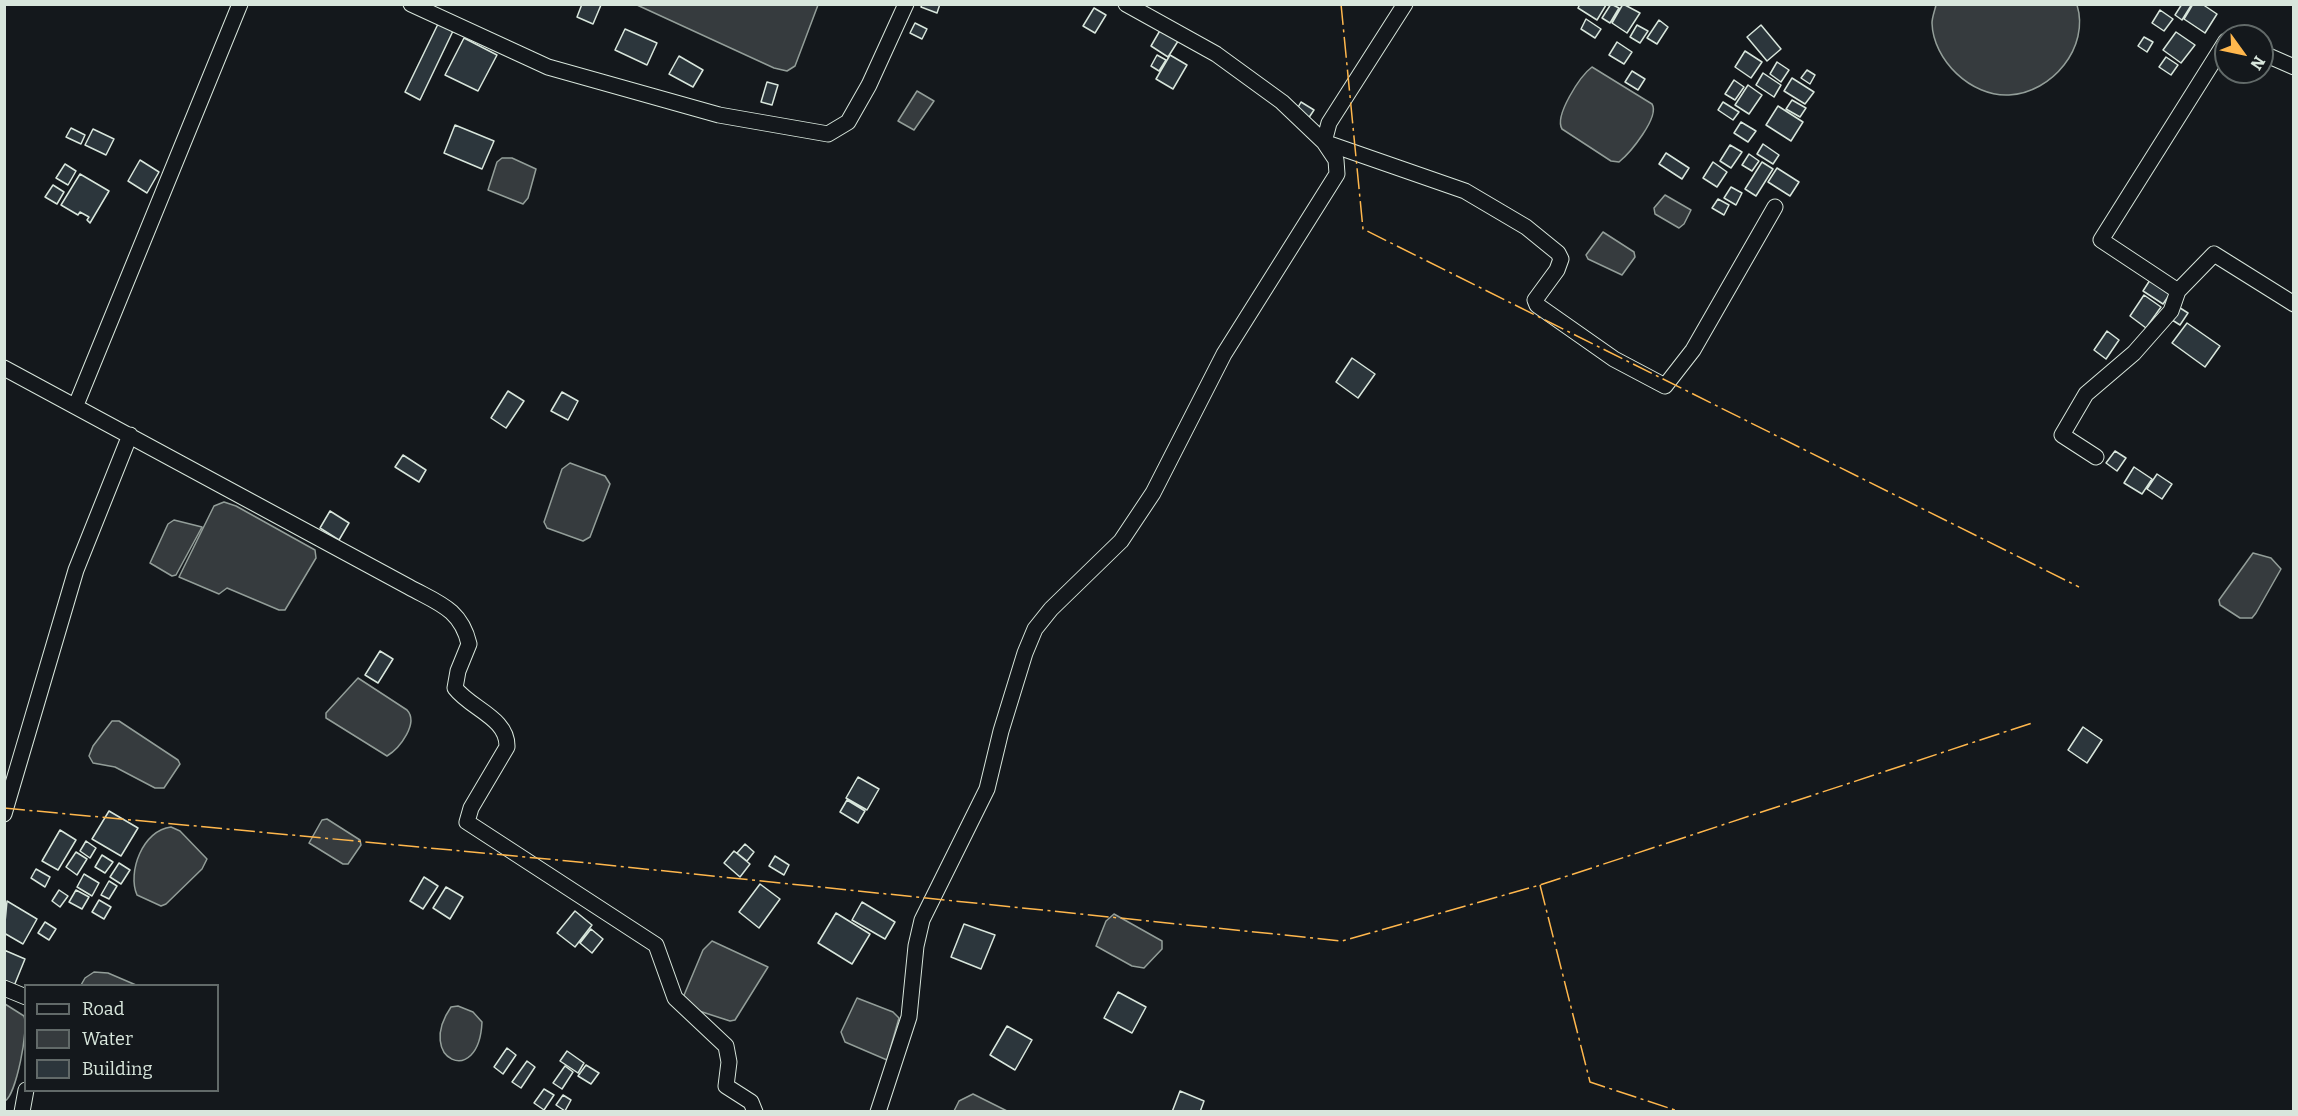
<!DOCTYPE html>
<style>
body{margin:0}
#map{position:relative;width:2298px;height:1116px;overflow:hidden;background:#14181c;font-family:Bitter,serif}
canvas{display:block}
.frame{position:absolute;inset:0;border:6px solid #d8e6dc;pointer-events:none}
.legend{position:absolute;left:24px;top:984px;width:195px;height:108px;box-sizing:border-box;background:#14181c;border:2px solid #626a69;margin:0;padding:8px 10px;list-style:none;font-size:18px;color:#d8e6dc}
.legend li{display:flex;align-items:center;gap:12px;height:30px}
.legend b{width:30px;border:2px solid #626a69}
.north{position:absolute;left:2214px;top:24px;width:60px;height:60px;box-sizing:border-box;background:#14181c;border:2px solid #626a69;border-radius:50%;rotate:123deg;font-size:16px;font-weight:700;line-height:24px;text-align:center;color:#d8e6dc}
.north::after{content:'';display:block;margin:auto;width:21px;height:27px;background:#ffb74d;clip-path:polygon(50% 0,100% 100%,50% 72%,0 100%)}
</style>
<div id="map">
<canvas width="2298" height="1116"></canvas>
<div class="frame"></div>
<ul class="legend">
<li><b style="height:8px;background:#14181c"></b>Road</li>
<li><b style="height:16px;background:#363b3e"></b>Water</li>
<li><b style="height:16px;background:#2c363c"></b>Building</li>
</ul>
<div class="north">N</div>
</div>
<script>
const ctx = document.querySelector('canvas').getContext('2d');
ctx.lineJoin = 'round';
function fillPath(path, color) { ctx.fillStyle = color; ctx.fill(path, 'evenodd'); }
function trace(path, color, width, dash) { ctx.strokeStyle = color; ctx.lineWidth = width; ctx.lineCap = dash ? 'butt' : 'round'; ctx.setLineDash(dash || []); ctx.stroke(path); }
const water = new Path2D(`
 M 637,5 L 818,5 L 795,66 L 787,71 L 774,68 Z
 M 1936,5 L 2077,5 C 2090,47 2052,93 2009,95 C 1971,97 1933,60 1932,23 C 1932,17 1935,10 1936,5 Z
 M 1592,67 L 1652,104 C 1660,117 1630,153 1619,162 L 1611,161 L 1562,129 C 1554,116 1580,76 1592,67 Z
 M 917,91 L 934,101 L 914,130 L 898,121 Z
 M 502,158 L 512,158 L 536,169 L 528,198 L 523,204 L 488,190 L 497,162 Z
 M 1665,195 L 1691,210 L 1684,224 L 1679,228 L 1655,214 L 1654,208 Z
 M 1603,232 L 1634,252 L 1635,257 L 1622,275 L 1588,259 L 1586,255 Z
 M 570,463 L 605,476 L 610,484 L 590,537 L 583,541 L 547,528 L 544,522 L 562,469 Z
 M 224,502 L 236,506 L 315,550 L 316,558 L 285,610 L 279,610 L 227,588 L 219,594 L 179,577 L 214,506 Z
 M 174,520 L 202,527 L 176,575 L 172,576 L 150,563 L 168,524 Z
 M 2253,553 L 2271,558 L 2281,569 L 2256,613 L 2252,618 L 2240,618 L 2220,605 L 2219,600 Z
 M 358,678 L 407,710 C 419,723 400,748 387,756 L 326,718 L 326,713 Z
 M 112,721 L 119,721 L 178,760 L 180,764 L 164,788 L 155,788 L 115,767 L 93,763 L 89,756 L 93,746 Z
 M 327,819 L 360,840 L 361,845 L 348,864 L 343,864 L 309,843 L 322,820 Z
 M 171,827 L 180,831 L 207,859 L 202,869 L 166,904 L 161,906 L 137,895 C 127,872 143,830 171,827 Z
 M 1114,914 L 1162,941 L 1162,949 L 1144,968 L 1132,966 L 1096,946 L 1106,921 Z
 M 712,941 L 768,967 L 735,1020 L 730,1021 L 693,1009 L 682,1000 L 703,950 Z
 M 94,972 L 108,973 L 136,985 L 81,985 L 85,978 Z
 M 857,998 L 893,1012 L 899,1018 L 887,1060 L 845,1042 L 841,1032 Z
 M 5,1004 L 24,1016 C 29,1029 16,1095 5,1101 Z
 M 458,1006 L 473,1012 L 482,1022 C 479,1089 415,1059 451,1007 Z
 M 973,1094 L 1007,1111 L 954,1111 L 959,1101 Z`);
fillPath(water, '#363b3e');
trace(water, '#939e99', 1.5);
const building = new Path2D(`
 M 582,4 L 601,5 L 593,24 L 577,17 Z
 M 922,4 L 940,4 L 937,13 L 921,7 Z
 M 1580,4 L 1605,4 L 1606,5 L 1597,20 L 1578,8 Z
 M 1611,4 L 1619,8 L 1610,23 L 1602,18 Z
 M 1623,4 L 1640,13 L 1627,33 L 1612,23 Z
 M 2182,4 L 2192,4 L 2182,20 L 2175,15 Z
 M 2193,4 L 2202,4 L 2217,14 L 2205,33 L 2184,19 Z
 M 1094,8 L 1106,15 L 1095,33 L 1083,26 Z
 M 2160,10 L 2173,19 L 2164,31 L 2152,23 Z
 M 1586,19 L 1601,29 L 1595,38 L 1581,29 Z
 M 1659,20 L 1668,27 L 1657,44 L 1647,38 Z
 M 915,23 L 927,29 L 922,39 L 910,33 Z
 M 438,24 L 453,31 L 420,100 L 405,92 Z
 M 1637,25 L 1648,31 L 1640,43 L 1630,37 Z
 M 1761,25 L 1781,49 L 1767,61 L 1747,37 Z
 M 1162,27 L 1180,38 L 1168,57 L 1151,46 Z
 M 625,29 L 657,43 L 647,65 L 615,50 Z
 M 2176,32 L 2195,45 L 2181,63 L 2163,50 Z
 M 2144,37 L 2153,42 L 2147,52 L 2138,46 Z
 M 464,38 L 497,55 L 478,91 L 445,75 Z
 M 1617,42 L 1632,52 L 1624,64 L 1609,55 Z
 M 1745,51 L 1762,62 L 1751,78 L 1735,67 Z
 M 1157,55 L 1166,60 L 1159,71 L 1151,66 Z
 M 1170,55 L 1187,65 L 1173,89 L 1156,79 Z
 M 679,56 L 703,70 L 693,87 L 669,74 Z
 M 2166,57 L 2178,65 L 2171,75 L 2159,67 Z
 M 1777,62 L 1789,70 L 1781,82 L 1770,74 Z
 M 1807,70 L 1815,75 L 1810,84 L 1801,78 Z
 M 1632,71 L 1645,79 L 1638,90 L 1625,82 Z
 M 1763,73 L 1781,85 L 1774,97 L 1756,85 Z
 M 1792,78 L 1814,92 L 1805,104 L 1784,91 Z
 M 1734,80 L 1744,87 L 1735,100 L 1725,94 Z
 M 767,82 L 778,85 L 772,105 L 761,102 Z
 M 1748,85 L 1762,95 L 1749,114 L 1735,105 Z
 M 1792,100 L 1806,108 L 1800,117 L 1786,109 Z
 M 1301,102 L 1314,110 L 1308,119 L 1296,111 Z
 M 1723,102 L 1739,112 L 1733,120 L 1718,110 Z
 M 1778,106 L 1803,122 L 1791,141 L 1766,125 Z
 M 1741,122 L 1756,131 L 1748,142 L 1734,133 Z
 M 455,125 L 494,141 L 482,169 L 444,153 Z
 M 71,128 L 85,135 L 81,144 L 66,137 Z
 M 93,129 L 114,139 L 106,155 L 85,145 Z
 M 1763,144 L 1779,155 L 1773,164 L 1757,154 Z
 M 1730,145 L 1742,152 L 1731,168 L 1720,161 Z
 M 1666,153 L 1689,168 L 1682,179 L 1659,164 Z
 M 1749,154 L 1759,161 L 1752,171 L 1742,165 Z
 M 140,160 L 159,172 L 147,193 L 128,181 Z
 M 1713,162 L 1727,172 L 1717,187 L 1703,178 Z
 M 1762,162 L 1773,169 L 1756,196 L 1745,189 Z
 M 65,164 L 76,171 L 68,185 L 56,178 Z
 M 1777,168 L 1799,182 L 1790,196 L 1768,182 Z
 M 80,174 L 109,191 L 90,223 L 87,220 L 89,217 L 80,212 L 78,215 L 61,205 Z
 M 53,185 L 64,192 L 57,204 L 45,197 Z
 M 1731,187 L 1742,193 L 1736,205 L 1724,198 Z
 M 1718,199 L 1729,205 L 1724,215 L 1712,208 Z
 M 2150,280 L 2170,294 L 2163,304 L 2143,291 Z
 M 2144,295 L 2161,307 L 2146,328 L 2130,316 Z
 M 2177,306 L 2188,313 L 2180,325 L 2169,318 Z
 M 2187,323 L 2220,346 L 2205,367 L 2172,343 Z
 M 2107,331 L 2119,340 L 2106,359 L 2094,350 Z
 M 1352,358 L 1375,374 L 1358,398 L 1336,382 Z
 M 508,391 L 524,401 L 506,428 L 491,418 Z
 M 562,392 L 578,401 L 568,420 L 551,411 Z
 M 2115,451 L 2126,458 L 2117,471 L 2106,463 Z
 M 403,455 L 426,470 L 419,482 L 395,467 Z
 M 2134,467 L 2152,479 L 2142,494 L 2124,483 Z
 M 2157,474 L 2172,484 L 2162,499 L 2147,489 Z
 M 330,511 L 349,523 L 339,540 L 320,528 Z
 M 380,651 L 393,659 L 378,683 L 365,675 Z
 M 2083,727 L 2102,740 L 2087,763 L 2068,750 Z
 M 858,777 L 879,789 L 867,810 L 846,798 Z
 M 847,800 L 865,811 L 858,823 L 840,812 Z
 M 109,811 L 138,828 L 121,856 L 92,839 Z
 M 60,830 L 76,840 L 58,870 L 42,861 Z
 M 86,841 L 96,848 L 90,858 L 80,851 Z
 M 745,844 L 754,852 L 747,861 L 737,853 Z
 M 734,851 L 750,864 L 740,877 L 724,863 Z
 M 76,852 L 87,859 L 77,875 L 66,867 Z
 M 102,855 L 113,862 L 105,873 L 95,867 Z
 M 775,856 L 789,865 L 784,875 L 769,866 Z
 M 119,863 L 130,870 L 121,884 L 110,877 Z
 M 36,869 L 50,877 L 45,887 L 31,878 Z
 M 84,874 L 99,883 L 92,896 L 77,887 Z
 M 424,877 L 438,886 L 423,909 L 410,901 Z
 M 109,881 L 117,886 L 109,899 L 101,895 Z
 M 760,884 L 780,899 L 759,928 L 739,912 Z
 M 446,887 L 463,897 L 450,919 L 433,908 Z
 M 59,890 L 68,896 L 60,907 L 52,901 Z
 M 76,890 L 89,897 L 82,909 L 69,902 Z
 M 99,900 L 111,907 L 104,919 L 92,912 Z
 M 7,901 L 37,919 L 23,944 L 4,933 Z
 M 862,902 L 895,922 L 885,939 L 852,920 Z
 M 575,911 L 592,925 L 575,947 L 557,933 Z
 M 836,913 L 870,934 L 852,964 L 818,943 Z
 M 45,922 L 56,929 L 49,940 L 38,933 Z
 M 964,924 L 995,935 L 981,969 L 951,957 Z
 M 591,929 L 603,939 L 592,953 L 580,943 Z
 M 4,950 L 25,959 L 14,986 L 4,982 Z
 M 1118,992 L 1146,1007 L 1132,1033 L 1104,1018 Z
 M 1007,1026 L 1032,1040 L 1015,1070 L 990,1055 Z
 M 507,1048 L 516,1055 L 503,1074 L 494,1067 Z
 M 567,1051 L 584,1063 L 578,1073 L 560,1061 Z
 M 527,1061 L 535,1067 L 521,1088 L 512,1082 Z
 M 586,1065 L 599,1073 L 591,1084 L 578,1076 Z
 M 565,1066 L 573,1072 L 562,1089 L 553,1083 Z
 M 544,1089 L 554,1095 L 544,1110 L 534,1103 Z
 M 1180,1091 L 1204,1101 L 1200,1112 L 1172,1112 Z
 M 563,1095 L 571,1100 L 565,1111 L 556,1105 Z`);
fillPath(building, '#2c363c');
trace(building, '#d8e6dc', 1.5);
const street = new Path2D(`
 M 411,4 L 548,67 L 719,115 L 828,134 L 848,122 L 869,85 L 906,4
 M 1126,4 L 1216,54 L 1282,102 L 1324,142 L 1465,191 L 1526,227 L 1558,253 L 1561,259 L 1557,270 L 1535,300 L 1537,305 L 1614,359 L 1665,386 L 1693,350 L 1775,207
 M 2262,53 L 2294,67
 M 2178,291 L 2101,240 L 2226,41
 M 4,368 L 409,587 C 438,603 461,609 469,644 L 458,671 L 455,688 C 471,709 508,718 507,747 L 471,808 L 467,822 L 656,945 L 675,998 L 726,1046 L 729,1062 L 726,1086 L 751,1102 L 755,1112
 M 76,405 L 240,4
 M 2096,457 L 2062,435 L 2086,394 L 2134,353 L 2171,311 L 2178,291 L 2214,254 L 2294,304
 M 4,814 L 76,570 L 130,435
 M 4,988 L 26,997
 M 22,1112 L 26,1090
 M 878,1112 L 909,1017 L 916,946 L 922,920 L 987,789 L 1001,731 L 1025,653 L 1035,629 L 1051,609 L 1121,541 L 1153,493 L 1224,354 L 1337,174 L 1336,160 L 1324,142 L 1329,123 L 1405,4`);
trace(street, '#d8e6dc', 17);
trace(street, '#14181c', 15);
trace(new Path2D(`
 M 1341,4 L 1363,229 L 2079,587
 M 4,808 L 568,861 L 1342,941 L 1540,885 L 2035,722
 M 1540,885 L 1590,1082 L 1681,1112`), '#ffb74d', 1.5, [21, 4.5, 3, 4.5]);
</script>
